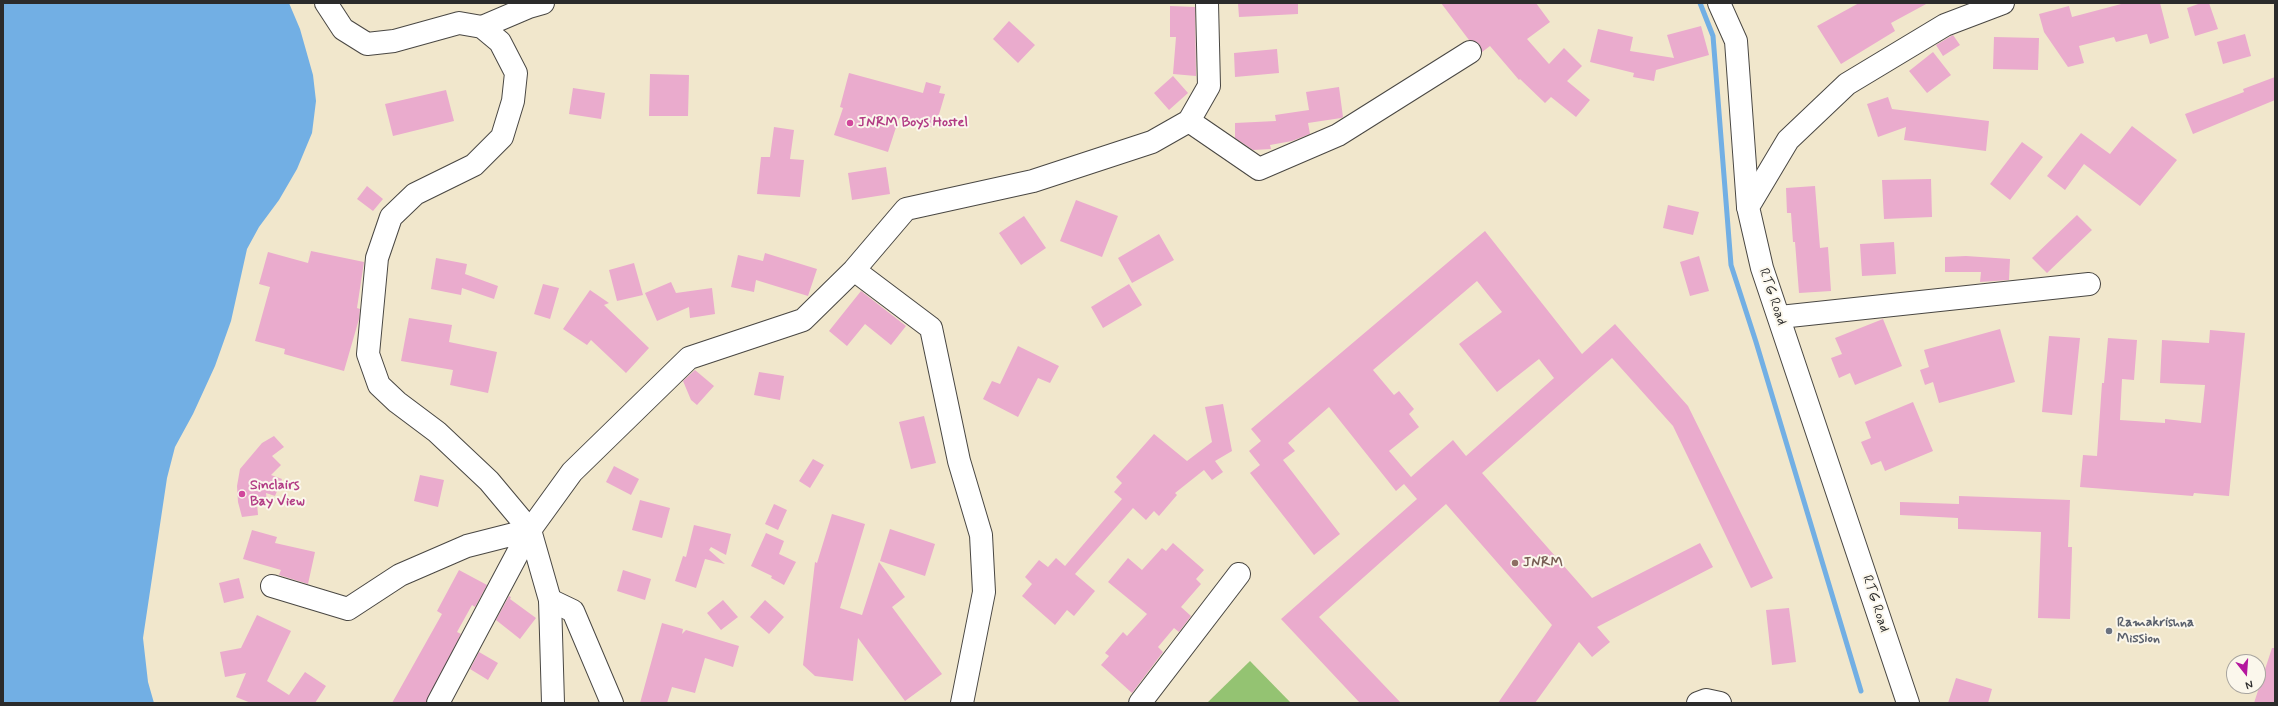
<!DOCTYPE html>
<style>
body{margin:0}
#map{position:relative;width:2278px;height:706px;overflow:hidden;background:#f1e7cc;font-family:Mynerve,sans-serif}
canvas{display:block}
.frame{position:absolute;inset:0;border:4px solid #2b2b2b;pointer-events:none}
.north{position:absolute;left:2226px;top:654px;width:40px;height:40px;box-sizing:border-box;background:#fbf7ec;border:1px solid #a8a59f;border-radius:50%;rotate:163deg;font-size:11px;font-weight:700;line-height:16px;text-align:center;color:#2b2b2b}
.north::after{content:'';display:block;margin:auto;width:14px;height:18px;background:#b5179e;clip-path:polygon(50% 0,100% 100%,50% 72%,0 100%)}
</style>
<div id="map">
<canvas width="2278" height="706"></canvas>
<div class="frame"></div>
<div class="north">N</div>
</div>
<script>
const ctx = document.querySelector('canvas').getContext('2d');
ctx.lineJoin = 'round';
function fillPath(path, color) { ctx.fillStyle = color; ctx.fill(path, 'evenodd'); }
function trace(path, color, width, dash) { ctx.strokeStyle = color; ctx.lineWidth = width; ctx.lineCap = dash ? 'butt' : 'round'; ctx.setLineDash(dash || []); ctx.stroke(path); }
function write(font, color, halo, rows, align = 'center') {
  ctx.font = font + ' Mynerve,sans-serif'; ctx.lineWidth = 4; ctx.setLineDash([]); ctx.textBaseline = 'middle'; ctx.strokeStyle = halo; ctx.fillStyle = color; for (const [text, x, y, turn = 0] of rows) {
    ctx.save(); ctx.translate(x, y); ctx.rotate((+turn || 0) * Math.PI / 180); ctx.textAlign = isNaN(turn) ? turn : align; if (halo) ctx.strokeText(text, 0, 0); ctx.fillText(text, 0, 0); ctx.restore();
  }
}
fillPath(new Path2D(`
 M 1250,661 L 1291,703 L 1207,703 Z`), '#94c372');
fillPath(new Path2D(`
 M 3,3 L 289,3 L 300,29 L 313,75 L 316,101 L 312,133 L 297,169 L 279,200 L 259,227 L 247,249 L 231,321 L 215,366 L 193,414 L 175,447 L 167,478 L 143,638 L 148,682 L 154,703 L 3,703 Z`), '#72afe4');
trace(new Path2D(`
 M 1700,3 L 1713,36 L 1731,265 L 1756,342 L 1861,691`), '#72afe4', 5);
fillPath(new Path2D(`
 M 1238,3 L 1298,3 L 1298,14 L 1239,17 Z
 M 1441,3 L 1536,3 L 1550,22 L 1527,39 L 1549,64 L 1564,48 L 1582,66 L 1567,81 L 1590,100 L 1576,117 L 1551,97 L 1545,103 L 1520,79 L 1519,80 L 1490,46 L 1482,52 L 1480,45 L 1475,41 L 1469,40 Z
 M 1859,3 L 1928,3 L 1891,23 L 1895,31 L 1841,64 L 1817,26 Z
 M 2125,3 L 2160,3 L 2169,38 L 2150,44 L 2147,34 L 2116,42 L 2114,37 L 2079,46 L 2084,63 L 2068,67 L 2044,32 L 2039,14 L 2069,6 L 2072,17 Z
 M 2201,3 L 2209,3 L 2218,29 L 2195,36 L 2187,8 Z
 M 1170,6 L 1195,7 L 1196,76 L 1173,74 L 1176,37 L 1170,37 Z
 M 1009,21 L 1035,45 L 1018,63 L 993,39 Z
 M 1701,26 L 1709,55 L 1656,70 L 1654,81 L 1633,77 L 1634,73 L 1590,62 L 1598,29 L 1633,37 L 1630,51 L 1674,58 L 1667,35 Z
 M 2245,34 L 2251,56 L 2223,64 L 2217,42 Z
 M 1953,35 L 1960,45 L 1943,56 L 1936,45 Z
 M 1994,37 L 2039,38 L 2038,70 L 1993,69 Z
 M 1277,49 L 1279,73 L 1235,77 L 1234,53 Z
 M 1933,52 L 1951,75 L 1927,93 L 1909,71 Z
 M 849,73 L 923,93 L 926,82 L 941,86 L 939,93 L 945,94 L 935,128 L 899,118 L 888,152 L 834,135 L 843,108 L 840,107 Z
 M 650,74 L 689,75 L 688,116 L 649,116 Z
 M 1173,76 L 1188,93 L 1169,110 L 1154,93 Z
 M 2275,77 L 2275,100 L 2193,134 L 2185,114 L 2244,92 L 2243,89 Z
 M 1339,87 L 1343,117 L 1341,118 L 1308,123 L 1310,134 L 1292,141 L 1270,145 L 1271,149 L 1253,150 L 1235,138 L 1235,123 L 1276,121 L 1275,115 L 1309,110 L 1306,92 Z
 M 573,88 L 605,93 L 601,119 L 569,114 Z
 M 446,90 L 454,121 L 393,136 L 385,104 Z
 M 1888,97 L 1892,109 L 1989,121 L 1986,151 L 1904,140 L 1906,127 L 1878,137 L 1867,104 Z
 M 2132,126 L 2177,160 L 2140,206 L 2084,164 L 2065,190 L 2047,176 L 2081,133 L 2110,154 Z
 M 774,127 L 794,130 L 790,159 L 804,160 L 800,197 L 757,194 L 761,157 L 770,157 Z
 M 2022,142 L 2043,157 L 2010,200 L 1990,184 Z
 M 886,167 L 890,194 L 852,200 L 848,173 Z
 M 1931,179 L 1932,217 L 1884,219 L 1882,180 Z
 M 367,186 L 383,199 L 373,211 L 357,199 Z
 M 1815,186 L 1820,248 L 1828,247 L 1831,291 L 1799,293 L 1795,242 L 1793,242 L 1791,213 L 1787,213 L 1786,188 Z
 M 1076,200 L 1118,216 L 1102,257 L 1060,241 Z
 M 1668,205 L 1699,212 L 1693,235 L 1663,228 Z
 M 2077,215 L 2092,230 L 2047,273 L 2032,258 Z
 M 1024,216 L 1046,248 L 1021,265 L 999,233 Z
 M 1485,231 L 1582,354 L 1615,324 L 1688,406 L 1773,578 L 1751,588 L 1673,426 L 1612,358 L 1482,473 L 1592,598 L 1700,543 L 1713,567 L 1597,627 L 1610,642 L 1592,657 L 1579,642 L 1535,703 L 1498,703 L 1552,625 L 1446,504 L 1319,617 L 1401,703 L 1360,703 L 1281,619 L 1417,499 L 1404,484 L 1396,491 L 1329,407 L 1288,443 L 1295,451 L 1283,460 L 1340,534 L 1314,555 L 1250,473 L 1260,465 L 1249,451 L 1261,441 L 1251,429 ZM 1477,281 L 1502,312 L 1459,344 L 1497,392 L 1539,359 L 1554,378 L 1466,456 L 1453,440 L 1411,477 L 1389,451 L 1419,427 L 1409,414 L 1414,409 L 1399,391 L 1394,395 L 1373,370 Z
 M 1159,234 L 1174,260 L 1132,283 L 1118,258 Z
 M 1894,242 L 1896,274 L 1862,276 L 1860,244 Z
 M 311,251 L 364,262 L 357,308 L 360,309 L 359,319 L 344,371 L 284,354 L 285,349 L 255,341 L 270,287 L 259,284 L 268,252 L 308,263 Z
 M 765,253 L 817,269 L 808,296 L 756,280 L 754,292 L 731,287 L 738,255 L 763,261 Z
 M 1699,256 L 1709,291 L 1690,296 L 1680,262 Z
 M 1966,256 L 2010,259 L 2009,280 L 1980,282 L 1981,272 L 1945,272 L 1945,257 Z
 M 436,258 L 467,264 L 465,274 L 498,286 L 494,299 L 462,288 L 461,295 L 431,289 Z
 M 634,263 L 643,295 L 617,301 L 609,270 Z
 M 671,282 L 676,293 L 712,288 L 715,314 L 690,318 L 689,307 L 657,321 L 645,293 Z
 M 543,284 L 559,288 L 550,319 L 534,314 Z
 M 1129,284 L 1142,305 L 1103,328 L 1091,307 Z
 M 590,290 L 609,303 L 604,305 L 649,348 L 626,373 L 591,340 L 587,345 L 563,329 Z
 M 861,291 L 906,326 L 891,345 L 865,324 L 847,346 L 829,331 Z
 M 409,318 L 452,325 L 449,342 L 497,352 L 488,393 L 450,385 L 453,370 L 401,361 Z
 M 1883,319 L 1902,366 L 1855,385 L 1850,373 L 1839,378 L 1831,358 L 1842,354 L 1835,338 Z
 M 2000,329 L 2015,382 L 1939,403 L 1933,382 L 1925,385 L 1920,370 L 1929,367 L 1924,350 Z
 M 2210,330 L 2245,333 L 2229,496 L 2194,493 L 2193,496 L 2080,487 L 2083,455 L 2097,456 L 2102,383 L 2104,383 L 2108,338 L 2137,340 L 2134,380 L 2122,379 L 2120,420 L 2165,423 L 2165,419 L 2201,423 L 2205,385 L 2160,383 L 2162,340 L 2209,343 Z
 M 2049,336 L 2080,338 L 2072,415 L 2042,412 Z
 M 1018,346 L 1059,366 L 1050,383 L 1038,378 L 1018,417 L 983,399 L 992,381 L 1000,384 Z
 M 695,370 L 714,386 L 697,405 L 691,400 L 683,381 Z
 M 759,372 L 784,376 L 780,400 L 754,395 Z
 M 1913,402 L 1933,451 L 1885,471 L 1881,461 L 1871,465 L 1861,442 L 1871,438 L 1865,422 Z
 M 1223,404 L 1232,451 L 1215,461 L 1223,472 L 1212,480 L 1204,470 L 1175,493 L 1177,495 L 1159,516 L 1154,511 L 1146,520 L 1133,508 L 1075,574 L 1095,591 L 1074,616 L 1067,610 L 1055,625 L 1022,596 L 1032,584 L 1025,577 L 1039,560 L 1048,567 L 1056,558 L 1065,566 L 1122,499 L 1114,492 L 1122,483 L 1116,477 L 1154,434 L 1187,461 L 1212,442 L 1205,407 Z
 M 924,416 L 936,463 L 911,469 L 899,422 Z
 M 274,436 L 284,447 L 272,456 L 281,465 L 271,475 L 282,479 L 275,496 L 266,493 L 267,502 L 257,503 L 258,515 L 242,517 L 238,502 L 237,486 L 240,469 L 262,443 Z
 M 813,459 L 824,465 L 810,488 L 799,481 Z
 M 614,466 L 639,479 L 631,495 L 606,482 Z
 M 420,475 L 444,480 L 438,507 L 414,501 Z
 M 1959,496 L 2070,500 L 2068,547 L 2072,547 L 2070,619 L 2038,618 L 2041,532 L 1958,529 L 1958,518 L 1900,515 L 1900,502 L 1959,504 Z
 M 640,500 L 670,508 L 662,538 L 632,530 Z
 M 774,504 L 787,510 L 778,530 L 765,524 Z
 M 832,514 L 865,524 L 840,608 L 862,615 L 879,562 L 905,597 L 892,607 L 942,674 L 905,701 L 858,638 L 853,681 L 815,676 L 803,665 L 815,562 L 817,563 Z
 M 694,525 L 731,534 L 726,555 L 711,547 L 709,550 L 725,564 L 705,559 L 696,588 L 675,581 L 683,556 L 686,557 Z
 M 890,529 L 935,544 L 925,576 L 880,561 Z
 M 252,530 L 277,537 L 275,543 L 315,552 L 308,584 L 279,575 L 281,570 L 243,559 Z
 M 766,533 L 784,541 L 779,554 L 796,562 L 784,585 L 771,578 L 772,576 L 751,566 Z
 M 1173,543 L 1204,570 L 1196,579 L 1201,584 L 1181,607 L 1191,616 L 1179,632 L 1174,628 L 1158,647 L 1163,652 L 1132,693 L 1101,665 L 1109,656 L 1105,653 L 1123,632 L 1127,636 L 1147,614 L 1108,582 L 1128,558 L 1142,570 L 1162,548 L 1166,551 Z
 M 459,570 L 487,585 L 475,607 L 472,605 L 457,632 L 461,634 L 426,703 L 392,703 L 442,614 L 437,611 Z
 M 623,570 L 651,579 L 645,600 L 617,591 Z
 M 239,578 L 244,598 L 224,603 L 219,583 Z
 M 509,596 L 511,597 L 510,599 L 536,618 L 520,639 L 496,620 Z
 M 723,600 L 738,617 L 721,630 L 707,613 Z
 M 765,600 L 784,617 L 769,634 L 750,617 Z
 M 1789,608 L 1796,662 L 1772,665 L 1766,610 Z
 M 257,615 L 291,631 L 267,681 L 289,695 L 305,672 L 326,686 L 315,703 L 251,703 L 236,697 L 246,673 L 225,677 L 220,652 L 241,648 Z
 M 662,623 L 683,629 L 682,634 L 686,630 L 739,646 L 733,667 L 705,658 L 695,693 L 672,687 L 667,703 L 640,703 Z
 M 2272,648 L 2275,648 L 2275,703 L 2254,703 Z
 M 479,652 L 498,663 L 488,680 L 470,669 Z
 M 1956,678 L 1992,689 L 1988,703 L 1948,703 Z`), '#eaabcd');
const minor = new Path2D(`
 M 1719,3 L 1736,41 L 1748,207
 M 482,27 L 529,7 L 543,3
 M 1189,121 L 1259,169 L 1338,135 L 1470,52
 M 854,270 L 931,328 L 959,461 L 981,535 L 984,592 L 962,703
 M 1780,317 L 2089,284
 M 272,586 L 348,609 L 400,575 L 467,546 L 530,530
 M 550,600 L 573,611 L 612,703
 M 438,703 L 530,530 L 572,472 L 689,358 L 803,320 L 854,270 L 906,209 L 1033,181 L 1152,142 L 1189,121 L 1209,86 L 1207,3
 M 1140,703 L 1239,574`);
const major = new Path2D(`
 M 326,3 L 343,29 L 367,44 L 394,41 L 459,23 L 482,27 L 500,42 L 516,73 L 513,101 L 502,137 L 474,165 L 415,194 L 391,217 L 377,258 L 368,354 L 379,385 L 397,402 L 437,432 L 489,481 L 530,530 L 550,600 L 553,703
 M 1698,703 L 1706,700 L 1720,703
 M 1908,703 L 1762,268 L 1748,207 L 1788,140 L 1847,84 L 1945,25 L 2003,3`);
trace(minor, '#494743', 24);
trace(major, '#494743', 24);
trace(minor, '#fff', 22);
trace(major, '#fff', 22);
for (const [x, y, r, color] of [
 [850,123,4,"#d1479c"],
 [242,494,4,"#d1479c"],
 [1515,563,4,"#8d6e63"],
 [2109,631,4,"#6b7280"]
]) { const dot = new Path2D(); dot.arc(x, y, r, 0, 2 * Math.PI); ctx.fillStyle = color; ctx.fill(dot); trace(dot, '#fbf7ec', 1.5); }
write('bold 14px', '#b23c85', '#fbf7ec', [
 ["JNRM Boys Hostel",858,123],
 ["Sinclairs",250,486],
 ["Bay View",250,502]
], 'left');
write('14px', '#2b2b2b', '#fbf7ec', [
 ["RTG Road",1772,297,71],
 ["RTG Road",1875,604,72]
]);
write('bold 14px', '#785e54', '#fbf7ec', [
 ["JNRM",1523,563]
], 'left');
write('bold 14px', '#5b616d', '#fbf7ec', [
 ["Ramakrishna",2117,623],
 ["Mission",2117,639]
], 'left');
</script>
